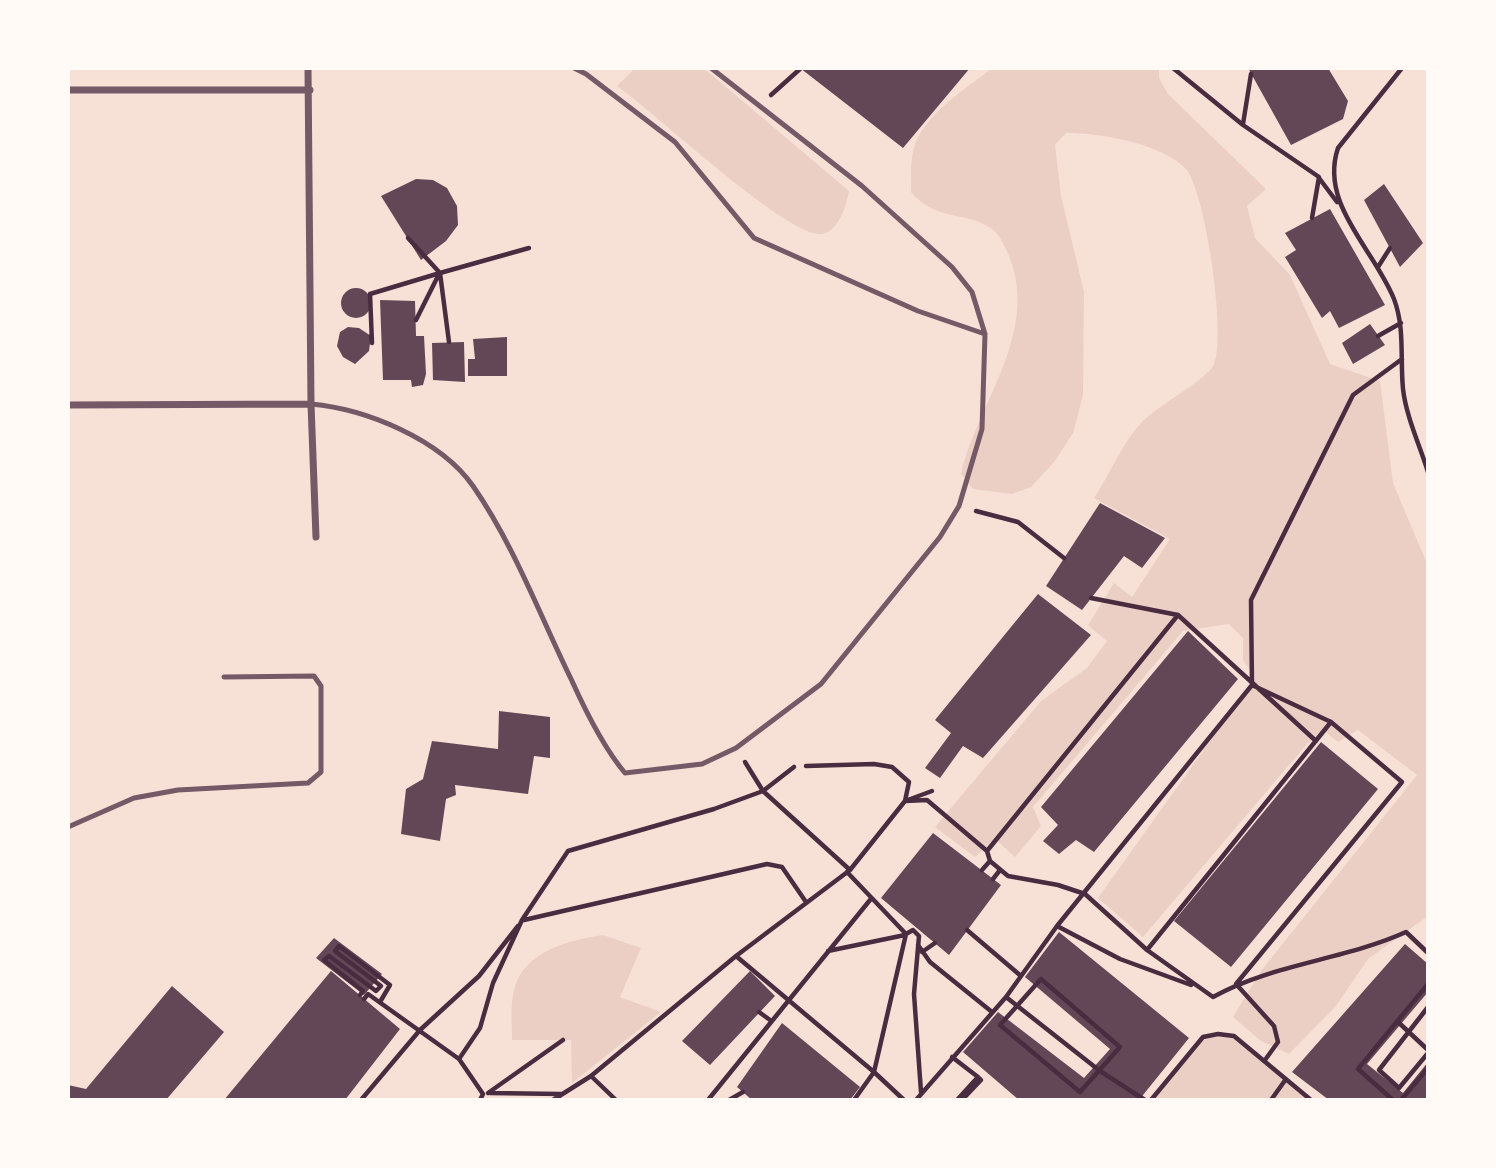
<!DOCTYPE html>
<style>
body{margin:0}
#map{position:relative;width:1496px;height:1168px;overflow:hidden;background:#f7e1d7;font-family:Barlow,sans-serif}
canvas{display:block}
.frame{position:absolute;inset:0;border:70px solid #fffaf5;pointer-events:none}
</style>
<div id="map">
<canvas width="1496" height="1168"></canvas>
<div class="frame"></div>
</div>
<script>
const ctx = document.querySelector('canvas').getContext('2d');
ctx.lineJoin = 'round';
function fillPath(path, color) { ctx.fillStyle = color; ctx.fill(path, 'evenodd'); }
function trace(path, color, width, dash) { ctx.strokeStyle = color; ctx.lineWidth = width; ctx.lineCap = dash ? 'butt' : 'round'; ctx.setLineDash(dash || []); ctx.stroke(path); }
fillPath(new Path2D(`
 M 635,68 L 702,68 L 712,75 L 849,191 C 846,206 839,231 822,234 C 790,240 652,110 617,86 Z
 M 992,68 L 1159,68 L 1159,78 L 1168,94 L 1266,189 L 1247,206 L 1255,238 L 1290,275 L 1330,364 L 1380,381 L 1393,483 L 1428,566 L 1428,916 L 1368,959 L 1336,1006 L 1289,1054 L 1261,1041 L 1233,1017 L 1261,971 L 1417,775 L 1358,730 L 1338,742 L 1323,730 L 1307,744 L 1143,937 L 1098,898 L 1255,678 L 1243,660 L 1243,638 L 1229,624 L 1183,631 L 1033,807 L 1041,826 L 1015,857 L 995,839 L 975,857 L 935,827 L 1041,701 L 1087,668 L 1107,641 L 1088,625 L 1114,583 L 1132,597 L 1170,539 L 1094,498 C 1110,474 1122,443 1142,422 C 1159,404 1201,384 1213,366 C 1228,342 1205,190 1186,169 C 1161,143 1100,133 1066,133 L 1055,145 L 1061,196 L 1084,292 L 1083,395 L 1073,433 L 1055,461 L 1031,487 L 1012,494 L 973,489 L 961,474 C 978,402 1040,333 1009,256 C 1005,247 1000,235 992,229 C 968,211 936,222 911,192 C 911,178 910,158 915,144 C 928,111 966,89 992,68 Z
 M 603,935 L 641,948 L 620,997 L 661,1012 L 572,1083 L 571,1040 L 512,1040 C 512,1024 510,1005 514,990 C 523,951 570,940 603,935 Z
 M 1234,1036 L 1310,1100 L 1151,1100 L 1203,1037 Z`), '#ebcfc5');
fillPath(new Path2D(`
 M 800,68 L 970,68 L 903,148 Z
 M 1248,68 L 1328,68 L 1348,101 L 1343,119 L 1291,145 Z
 M 416,179 L 433,180 L 447,188 L 457,206 L 458,225 L 446,241 L 421,260 L 381,196 Z
 M 1384,184 L 1423,243 L 1400,267 L 1364,200 Z
 M 1330,209 L 1385,305 L 1339,328 L 1330,311 L 1322,318 L 1285,257 L 1296,250 L 1285,233 Z
 M341 303a15 15 0 1 1 30 0a15 15 0 1 1-30 0Z
 M 380,300 L 415,301 L 416,336 L 424,336 L 426,374 L 423,385 L 412,387 L 411,380 L 383,380 Z
 M 1370,324 L 1385,345 L 1353,364 L 1342,343 Z
 M 348,327 L 359,328 L 371,336 L 369,351 L 355,364 L 343,357 L 337,346 L 340,332 Z
 M 507,337 L 507,376 L 468,376 L 468,359 L 475,359 L 473,339 Z
 M 464,342 L 465,382 L 433,380 L 432,343 Z
 M 1100,503 L 1165,538 L 1142,568 L 1124,556 L 1082,610 L 1046,586 Z
 M 1038,594 L 1091,635 L 983,758 L 963,746 L 940,778 L 925,768 L 951,733 L 935,720 Z
 M 1188,631 L 1238,679 L 1094,852 L 1076,840 L 1059,854 L 1043,841 L 1058,825 L 1041,807 Z
 M 499,711 L 550,717 L 550,758 L 534,756 L 528,794 L 455,785 L 456,795 L 446,799 L 440,841 L 401,834 L 406,789 L 423,779 L 432,741 L 498,749 Z
 M 1321,742 L 1378,789 L 1231,967 L 1174,921 Z
 M 933,833 L 1001,885 L 949,955 L 881,898 Z
 M 1059,932 L 1189,1038 L 1139,1100 L 1019,1100 L 963,1052 L 998,1012 L 1084,1078 L 1110,1049 L 1025,977 Z
 M 334,938 L 382,974 L 364,995 L 316,958 Z
 M 1405,944 L 1428,964 L 1428,992 L 1367,1064 L 1403,1093 L 1428,1062 L 1428,1100 L 1329,1100 L 1292,1072 Z
 M 331,971 L 400,1029 L 345,1100 L 224,1100 Z
 M 750,971 L 775,996 L 710,1065 L 682,1041 Z
 M 172,986 L 224,1032 L 166,1100 L 68,1100 L 68,1085 L 86,1089 Z
 M 782,1023 L 860,1087 L 850,1100 L 752,1100 L 737,1087 Z`), '#644757');
trace(new Path2D(`
 M 1173,68 L 1243,125 L 1319,177 L 1312,218
 M 1402,68 L 1338,148 C 1319,204 1374,249 1394,299 C 1405,328 1400,358 1403,389 C 1406,416 1420,446 1428,472
 M 771,95 L 800,69
 M 1243,124 L 1251,74
 M 1319,178 L 1337,202
 M 408,238 L 440,273 L 529,248
 M 1378,267 L 1390,248
 M 440,273 L 449,342
 M 416,320 L 439,274
 M 371,336 L 372,343 L 370,294 L 440,273
 M 1378,336 L 1401,323
 M 976,511 L 1018,522 L 1064,558
 M 1091,598 L 1178,615
 M 1252,685 L 1331,722 L 1402,782 L 1236,984 L 1274,1026 L 1278,1042 L 1265,1060
 M 806,766 L 874,764 L 892,767 L 909,782 L 905,801 L 927,800 L 987,851 L 990,861 L 1008,876 L 1058,885 L 1085,894 L 1147,950 L 1213,997 C 1272,964 1344,960 1406,932 L 1428,953
 M 794,767 L 763,791 L 850,870
 M 987,851 L 1178,615 L 1316,741
 M 982,870 L 990,861
 M 847,872 L 906,934
 M 993,879 L 1000,870
 M 524,920 L 767,864 L 782,867 L 806,902
 M 1057,926 L 1120,959 L 1191,985
 M 967,930 L 1021,976
 M 918,945 L 930,962 L 992,1012
 M 1147,950 L 1331,722
 M 828,951 L 905,935
 M 922,952 L 935,943
 M 736,956 L 874,1072 L 906,934 L 913,930 L 919,936 L 914,994 L 921,1092
 M 1041,979 L 1120,1047 L 1080,1092 L 1000,1025 Z
 M 360,995 L 363,991 L 324,960 L 329,956 L 376,991 L 381,986 L 335,951 L 339,946 L 390,985 L 380,1002
 M 1006,997 L 1100,1071 L 1145,1100
 M 364,999 L 368,994 L 459,1059
 M 1428,1007 L 1379,1070 L 1399,1088 L 1428,1053
 M 759,1012 L 770,1020
 M 1397,1021 L 1428,1050
 M 952,1057 L 978,1077 L 957,1100
 M 591,1076 L 616,1100
 M 488,1093 L 563,1040
 M 490,1093 L 561,1094
 M 361,1100 L 420,1030 L 479,976 L 518,926
 M 480,1100 L 483,1094 L 459,1059 L 480,1028 L 493,983 L 522,920 L 568,851 L 714,809 L 763,791 L 745,762
 M 553,1100 L 591,1076 L 736,956 L 850,870 L 905,801 L 932,791
 M 708,1100 L 870,900
 M 729,1100 L 743,1092
 M 854,1100 L 874,1072 L 904,1100
 M 916,1100 L 1006,997 L 1057,926 L 1252,685 L 1251,600 L 1353,395 L 1402,359
 M 962,1100 L 981,1080 L 978,1077
 M 1151,1100 L 1203,1037 L 1218,1034 L 1234,1036 L 1311,1100
 M 1271,1100 L 1286,1079
 M 1393,1100 L 1358,1069 L 1428,984
 M 1401,1100 L 1428,1068`), '#4a2c40', 4.5);
trace(new Path2D(`
 M 574,68 L 586,74 L 675,142 L 754,238 L 918,311 L 985,334
 M 311,404 C 366,409 440,439 473,486 C 514,545 540,616 572,681 C 586,712 603,747 625,773 L 702,764 L 736,748 L 821,684 L 940,537 L 959,506 L 982,429 L 985,334 L 972,292 L 952,267 L 862,186 L 711,68
 M 68,827 L 134,798 L 178,790 L 308,783 L 321,772 L 321,686 L 314,676 L 224,677`), '#755966', 5);
trace(new Path2D(`
 M 308,68 L 311,404 L 316,537
 M 68,90 L 310,90
 M 68,405 L 311,404`), '#755966', 7);
</script>
